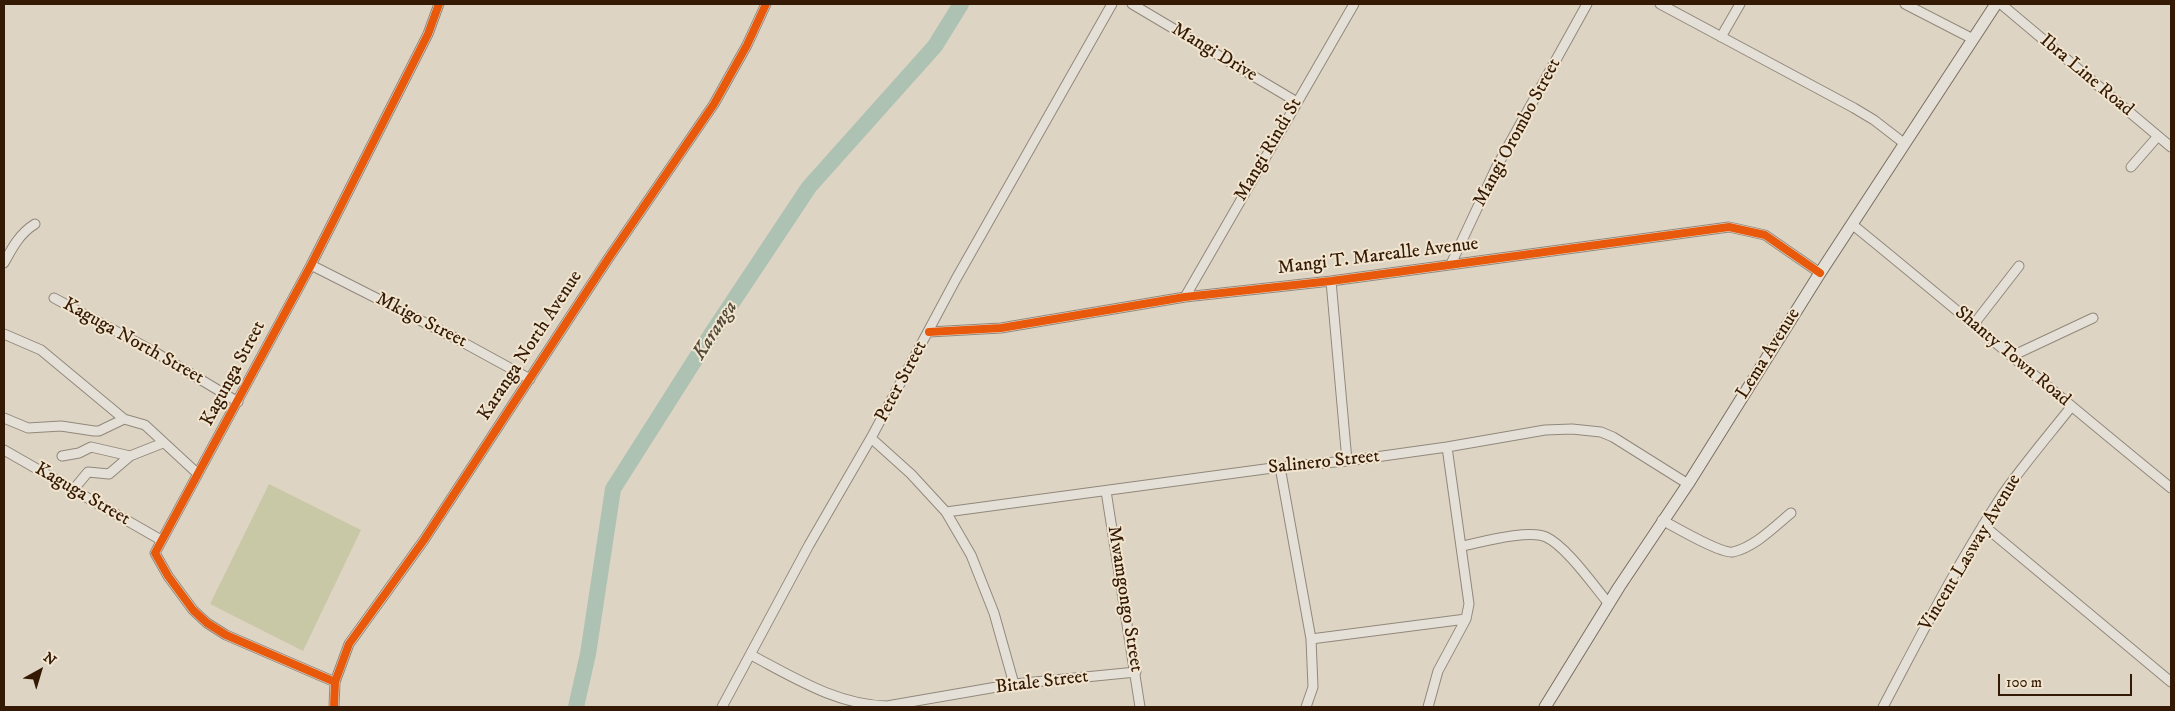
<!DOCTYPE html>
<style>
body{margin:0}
#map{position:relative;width:2175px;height:711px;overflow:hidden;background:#ded4c3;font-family:"IM FELL DW Pica",serif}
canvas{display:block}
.frame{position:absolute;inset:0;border:5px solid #341a05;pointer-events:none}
.north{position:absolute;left:15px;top:646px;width:50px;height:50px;-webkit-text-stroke:4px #f1e5d0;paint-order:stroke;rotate:39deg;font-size:14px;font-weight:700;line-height:20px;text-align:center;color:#341a05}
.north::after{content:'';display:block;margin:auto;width:18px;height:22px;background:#341a05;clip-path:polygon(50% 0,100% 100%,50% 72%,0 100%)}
.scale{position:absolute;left:1998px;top:674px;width:134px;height:22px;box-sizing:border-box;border:2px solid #341a05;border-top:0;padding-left:6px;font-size:15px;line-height:18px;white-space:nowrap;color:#341a05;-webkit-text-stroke:4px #f1e5d0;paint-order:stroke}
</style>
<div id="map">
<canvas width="2175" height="711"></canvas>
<div class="frame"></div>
<div class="north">N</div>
<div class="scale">100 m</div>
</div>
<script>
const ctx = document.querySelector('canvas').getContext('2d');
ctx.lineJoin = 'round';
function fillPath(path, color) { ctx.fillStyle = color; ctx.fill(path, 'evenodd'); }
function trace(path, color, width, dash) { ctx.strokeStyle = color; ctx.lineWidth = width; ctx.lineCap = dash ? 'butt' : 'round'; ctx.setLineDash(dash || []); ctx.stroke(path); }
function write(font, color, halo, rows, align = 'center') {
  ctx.font = font + ' "IM FELL DW Pica",serif'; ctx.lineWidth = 4; ctx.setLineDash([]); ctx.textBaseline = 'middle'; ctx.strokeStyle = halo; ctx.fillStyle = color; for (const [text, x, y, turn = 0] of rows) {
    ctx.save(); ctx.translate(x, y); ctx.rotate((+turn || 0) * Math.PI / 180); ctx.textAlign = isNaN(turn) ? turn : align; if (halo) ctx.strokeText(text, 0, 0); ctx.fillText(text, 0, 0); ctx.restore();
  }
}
fillPath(new Path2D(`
 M 269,484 L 361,530 L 303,651 L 210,604 Z`), '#c8c8a6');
trace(new Path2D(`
 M 576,707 L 588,654 L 613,489 L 712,333 L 809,187 L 935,46 L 961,4`), '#adc2b2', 16);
const street = new Path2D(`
 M 1132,4 L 1297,102
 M 1660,4 L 1854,108 L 1874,120 L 1905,144
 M 1905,4 L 1973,39
 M 2001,4 L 2171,147
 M 1721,37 L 1740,4
 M 2131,167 L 2158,136
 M 1853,225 C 1960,312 2064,401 2171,488
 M 4,263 C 12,248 20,233 35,224
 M 1451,264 L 1496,168 L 1587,4
 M 311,265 L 455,338 L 530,379
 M 1331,281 L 1347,461
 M 1185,297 L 1354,4
 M 54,298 L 153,351 L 238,402
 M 1974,324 L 2019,266
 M 929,332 L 1001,328 L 1185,297 L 1331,281 L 1729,227 L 1765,235 L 1820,273
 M 4,334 L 41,350 L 124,419 L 145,425 L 198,474
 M 2012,356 L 2093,318
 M 4,418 L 28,428 L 61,426 L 94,431 L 99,431 L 124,419
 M 871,438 L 911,474 L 946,512 L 971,555 L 994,613 L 1014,684
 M 4,450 L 161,540
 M 62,456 L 79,453 L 91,447 L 130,456 L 163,443
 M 1280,467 L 1311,639 L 1313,687 L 1306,707
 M 73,490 L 88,472 L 109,474 L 130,456
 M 1106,491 L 1140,707
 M 946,512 L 1280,467 L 1347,461 L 1447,447 L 1545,430 L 1572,429 L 1601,432 L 1613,437 L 1688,484
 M 1662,520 C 1675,527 1721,554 1733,552 C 1755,547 1774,527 1791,513
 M 1983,525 L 2171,682
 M 1462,546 C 1482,542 1529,529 1546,537 C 1566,546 1594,586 1609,604
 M 1311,639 L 1466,619
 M 751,655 C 795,678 837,705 887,706 L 1014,684 L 1136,672
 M 335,682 L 226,635 L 207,623 L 193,610 L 168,576 L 155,553 L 311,265 L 428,34 L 439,4
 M 334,707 L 335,682 L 349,644 L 424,540 L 608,259 L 714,104 L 747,45 L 766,4
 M 722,707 L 809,545 L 871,438 L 956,279 L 1112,4
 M 1428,707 L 1438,671 L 1466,619 L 1469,604 L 1447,447
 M 1883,707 C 1921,635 1958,562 2003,494 C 2024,464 2048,436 2071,407`);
const secondary = new Path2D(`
 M 1545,707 L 1619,587 L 1688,484 L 1820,273 L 1996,4`);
trace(street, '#91887c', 11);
trace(secondary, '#786f63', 13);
trace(street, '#e5e0d7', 9);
trace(secondary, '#e5e0d7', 11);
trace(new Path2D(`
 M 929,332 L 1001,328 L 1185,297 L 1331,281 L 1729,227 L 1765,235 L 1820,273
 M 335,682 L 226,635 L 207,623 L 193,610 L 168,576 L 155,553 L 311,265 L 428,34 L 439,4
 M 334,707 L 335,682 L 349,644 L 424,540 L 608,259 L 714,104 L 747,45 L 766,4`), '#e8590c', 8);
write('19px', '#341a05', '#f1e5d0', [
 ["Mangi Drive",1214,53,31],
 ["Ibra Line Road",2086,76,40],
 ["Mangi Orombo Street",1518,133,-62],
 ["Mangi Rindi St",1269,150,-60],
 ["Mangi T. Marealle Avenue",1378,257,-7],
 ["Mkigo Street",421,321,27],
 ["Kaguga North Street",133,342,29],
 ["Karanga North Avenue",531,346,-57],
 ["Lema Avenue",1769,354,-58],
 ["Shanty Town Road",2012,357,40],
 ["Kagunga Street",234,374,-62],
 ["Peter Street",902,382,-62],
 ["Salinero Street",1324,463,-6],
 ["Kaguga Street",82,495,30],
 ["Vincent Lasway Avenue",1971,553,-59],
 ["Mwamgongo Street",1124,599,81],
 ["Bitale Street",1042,683,-7]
]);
write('italic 20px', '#524a37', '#f1e5d0', [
 ["Karanga",716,331,-57]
]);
</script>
